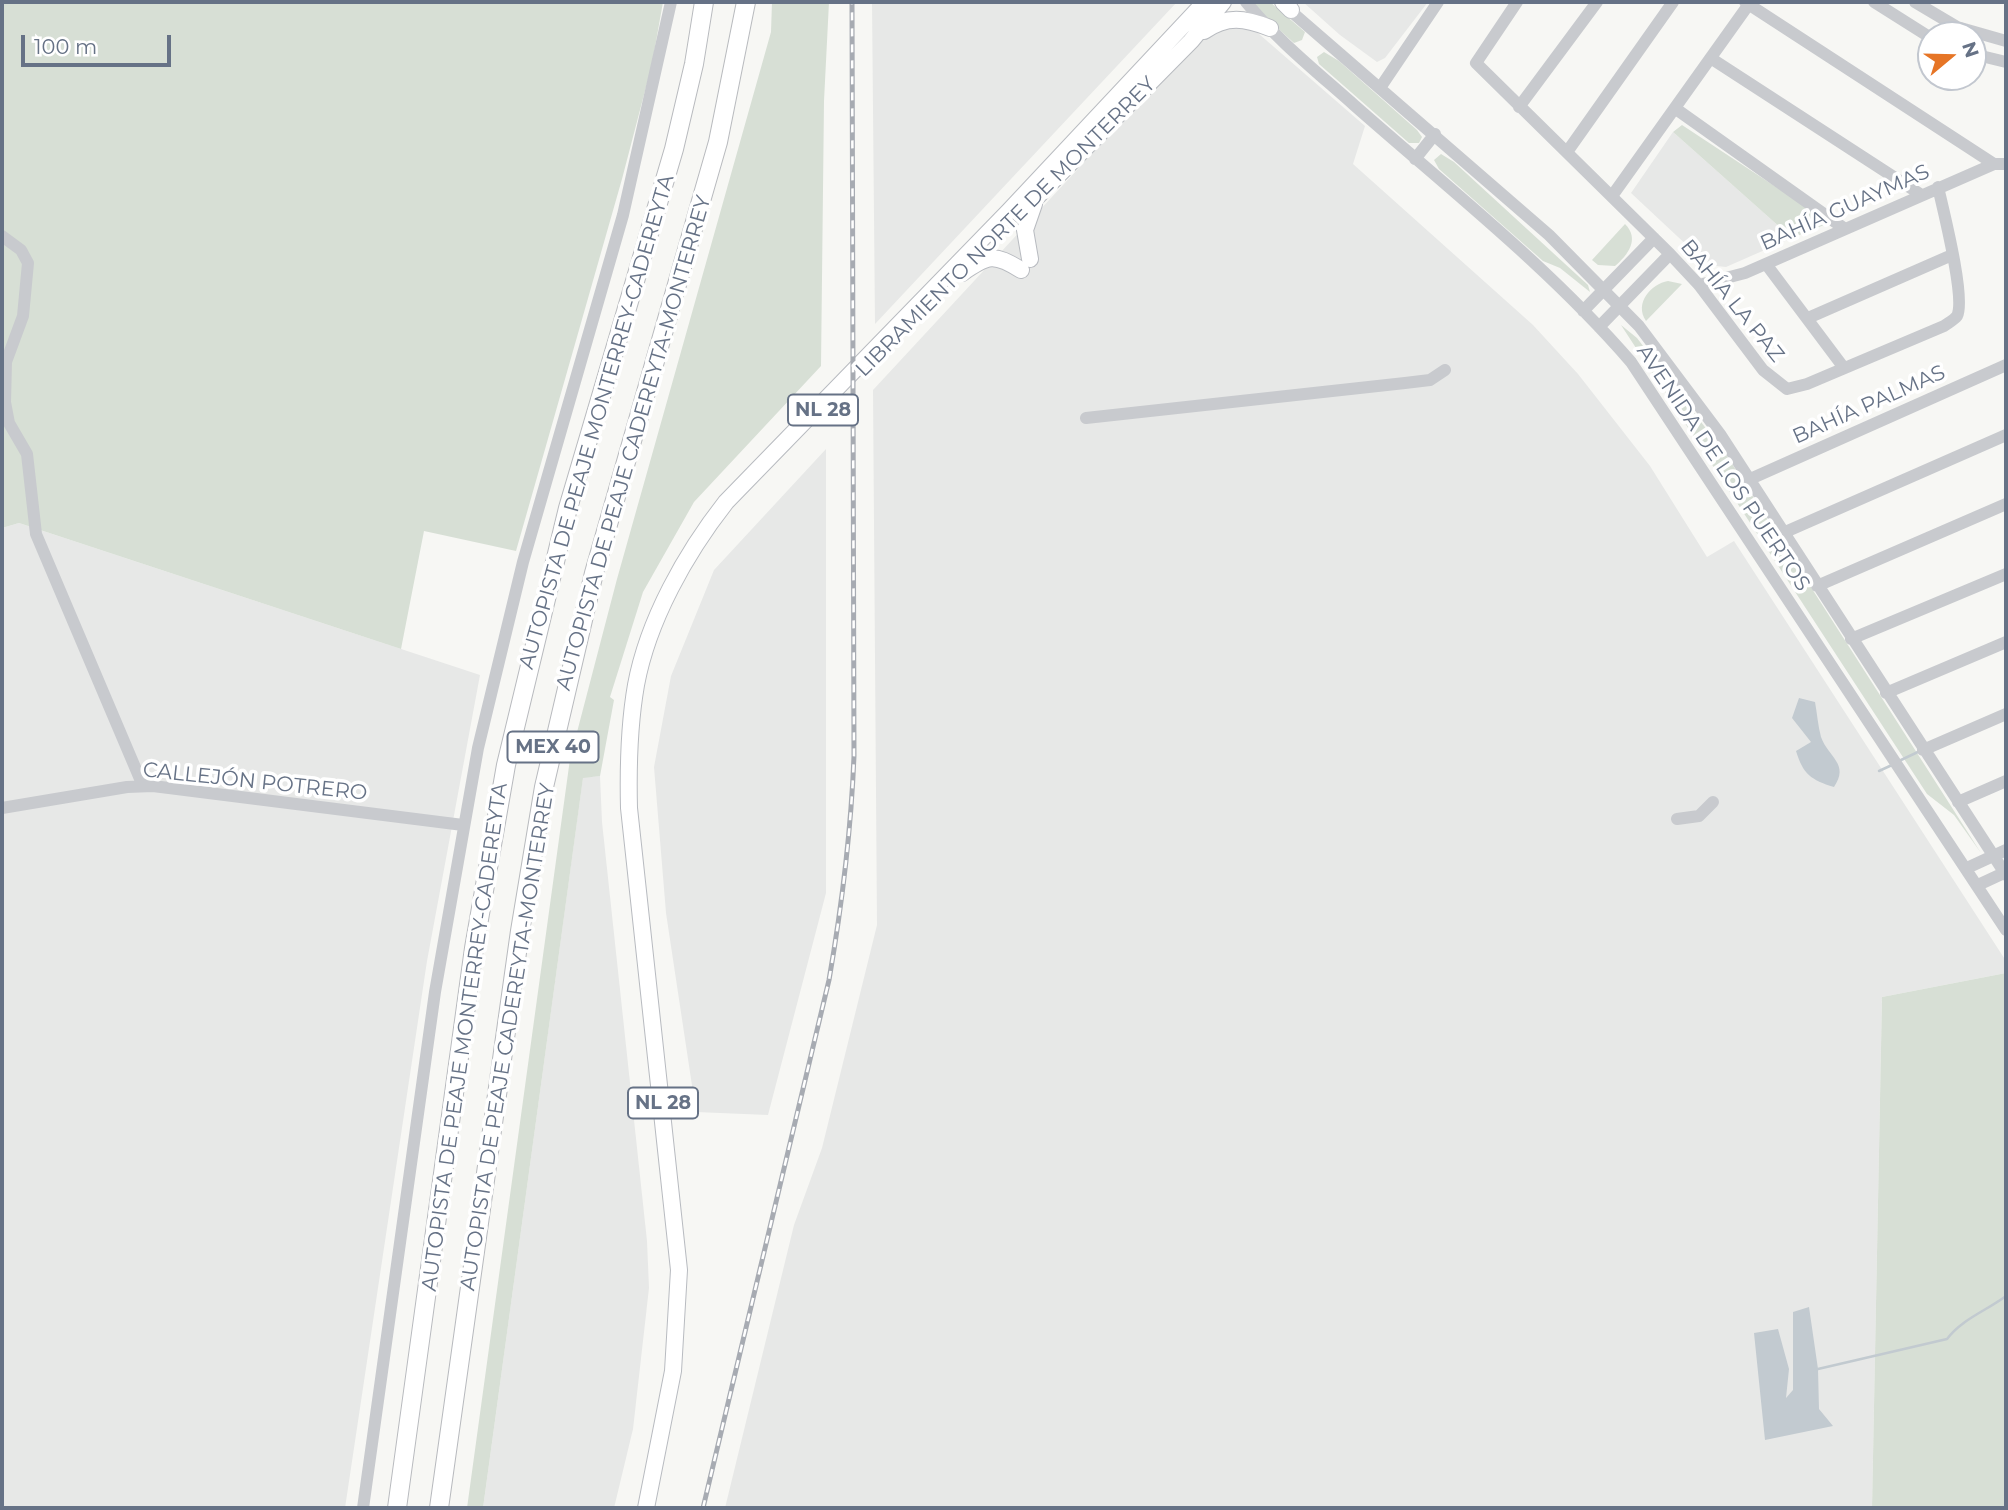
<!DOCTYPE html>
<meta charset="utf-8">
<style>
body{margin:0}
#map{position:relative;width:2008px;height:1510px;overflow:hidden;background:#f7f7f4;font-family:Montserrat,sans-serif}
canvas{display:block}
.frame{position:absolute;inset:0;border:4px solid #667286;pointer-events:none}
.north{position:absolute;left:1917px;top:21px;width:70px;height:70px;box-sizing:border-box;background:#fff;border:2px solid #c2c7cf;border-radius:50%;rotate:71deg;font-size:19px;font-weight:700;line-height:28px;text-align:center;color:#667286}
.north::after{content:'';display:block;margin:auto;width:24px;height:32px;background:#e67526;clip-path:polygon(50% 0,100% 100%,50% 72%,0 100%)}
.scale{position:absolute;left:21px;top:35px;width:150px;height:32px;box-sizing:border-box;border:4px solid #667286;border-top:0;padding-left:9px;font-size:21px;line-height:24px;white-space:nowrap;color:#667286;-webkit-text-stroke:5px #fff;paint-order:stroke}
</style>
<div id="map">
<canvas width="2008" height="1510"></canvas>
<div class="frame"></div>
<div class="north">N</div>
<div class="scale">100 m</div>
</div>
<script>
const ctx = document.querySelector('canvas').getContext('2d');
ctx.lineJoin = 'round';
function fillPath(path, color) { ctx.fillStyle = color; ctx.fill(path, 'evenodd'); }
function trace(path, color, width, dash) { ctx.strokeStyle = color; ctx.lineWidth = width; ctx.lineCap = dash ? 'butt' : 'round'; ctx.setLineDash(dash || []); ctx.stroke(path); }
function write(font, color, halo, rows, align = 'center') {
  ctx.font = font + ' Montserrat,sans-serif'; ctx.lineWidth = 7; ctx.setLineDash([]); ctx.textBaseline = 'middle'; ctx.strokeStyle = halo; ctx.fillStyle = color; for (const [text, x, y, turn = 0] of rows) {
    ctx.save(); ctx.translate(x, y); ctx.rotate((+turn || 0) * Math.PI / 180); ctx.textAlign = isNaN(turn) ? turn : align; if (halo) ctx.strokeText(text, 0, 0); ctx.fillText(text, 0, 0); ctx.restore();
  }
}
fillPath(new Path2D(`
 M 872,2 L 1177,2 L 875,324 Z
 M 1303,2 L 1428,2 L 1385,58 L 1377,62 L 1340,35 Z
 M 1251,27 L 1365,126 L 1353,164 L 1533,325 L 1578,374 L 1650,466 L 1707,557 L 1734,541 L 2006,961 L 2006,973 L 1882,997 L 1872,1508 L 725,1508 L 794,1225 L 822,1148 L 877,925 L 873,390 L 1152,89 L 1208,35 L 1218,28 Z
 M 1673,132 L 1792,238 L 1726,267 L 1708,265 L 1631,193 Z
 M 826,449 L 826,893 L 768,1115 L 696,1112 L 666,913 L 654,767 L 671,676 L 714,570 Z
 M 19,523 L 480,675 L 427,961 L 345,1508 L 2,1508 L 2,528 Z
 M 600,776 L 602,822 L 647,1241 L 649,1288 L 633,1429 L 614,1508 L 483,1508 L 583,777 Z`), '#e7e8e7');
fillPath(new Path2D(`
 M 2,2 L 663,2 L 652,64 L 622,179 L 516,551 L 424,531 L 401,649 L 19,523 L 2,528 Z
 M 772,2 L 829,2 L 824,101 L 821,366 L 694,502 L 643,592 L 610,697 L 614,700 L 600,776 L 583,778 L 483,1508 L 467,1508 L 570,759 L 617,579 L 771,32 Z
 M 1252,2 L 1270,2 L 1305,32 L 1302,40 L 1294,43 L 1253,6 Z
 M 1324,52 L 1339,61 L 1417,130 L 1422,137 L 1419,143 L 1409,143 L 1319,64 L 1317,57 Z
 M 1682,125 L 1823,218 L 1824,225 L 1792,238 L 1673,132 Z
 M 1441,154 L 1454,162 L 1588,285 L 1590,292 L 1560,268 L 1543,261 L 1439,169 L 1434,160 Z
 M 1625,224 C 1640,239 1628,255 1615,266 L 1598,265 L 1592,260 Z
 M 1668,281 L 1682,284 L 1646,321 C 1634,303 1651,284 1668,281 Z
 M 1621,325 L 1637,338 L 1727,456 L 1981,853 L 1954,815 L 1927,794 Z
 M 2006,973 L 2006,1508 L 1872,1508 L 1882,997 Z`), '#d7dfd5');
fillPath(new Path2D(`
 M 1799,698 L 1815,702 C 1817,713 1818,726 1821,737 C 1828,757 1850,764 1834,787 C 1811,780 1803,774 1796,751 L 1811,742 L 1792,718 Z
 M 1809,1307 L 1818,1369 L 1819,1409 L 1833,1426 L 1765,1440 L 1754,1333 L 1778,1329 L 1789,1369 L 1786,1398 L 1793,1390 L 1793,1312 Z`), '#c2cad0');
trace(new Path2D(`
 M 1901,760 L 1920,751
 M 1879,771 L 1892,765
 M 1818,1369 L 1947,1339 C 1962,1319 1986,1311 2006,1296`), '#c2cad0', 2.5);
const major = new Path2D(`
 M 1283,2 L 1291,10
 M 1204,31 C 1227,15 1245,18 1270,28
 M 1020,214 L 1191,41 L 1223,2
 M 1030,259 L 1025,230 L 1034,204
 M 962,273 C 988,255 994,253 1021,270
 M 646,1508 L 673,1371 L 679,1270 L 629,808 C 628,767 629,725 636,685 C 648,620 686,553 726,502 L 1009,211 L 1205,2`);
const highway = new Path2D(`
 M 397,1508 L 474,948 L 506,765 L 568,508 L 674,149 L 694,64 L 704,2
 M 439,1508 L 520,931 L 544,787 L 594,573 L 718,142 L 746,2`);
trace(major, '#b8bbc0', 18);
trace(highway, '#b8babe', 20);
trace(new Path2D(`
 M 1246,2 C 1277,40 1317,72 1354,105 C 1448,188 1549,267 1631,362 L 2006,930
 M 1517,2 L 1476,63 L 1670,254 L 1699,285 L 1763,370 L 1787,389 L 1807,384 L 1944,326 C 1948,323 1954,320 1957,316 C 1966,299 1943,209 1938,187
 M 1745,2 L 1994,164
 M 1874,2 L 1931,38
 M 1915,2 L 1957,27 L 2006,41
 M 1286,7 L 1549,235 L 1639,326 L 1720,434 L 2006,875
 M 1973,54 L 2006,62
 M 1712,59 L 1920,194
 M 1380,88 L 1438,2
 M 1519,107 L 1597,2
 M 1676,109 L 1845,229
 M 1567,152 L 1673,2
 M 1415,159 L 1435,134
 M 1612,196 L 1749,4
 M 2,236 L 21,250 L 28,263 L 23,316 L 6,362 L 5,402 L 9,423 L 27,454 L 36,534 L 143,786
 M 1766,264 L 1844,368
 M 1699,285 L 1745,273 L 1994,164 L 2006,164
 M 1583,311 L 1654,238
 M 1808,318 L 1952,255
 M 1599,327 L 1670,254
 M 1086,418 L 1405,383 L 1430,380 L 1445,370
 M 1748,480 L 2006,365
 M 1783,533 L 2006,435
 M 1817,586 L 2006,504
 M 1851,639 L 2006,574
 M 1886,693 L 2006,642
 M 1923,750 L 2006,714
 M 1958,802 L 2006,781
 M 2,808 L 127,787 L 153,786 L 463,825
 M 1677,819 L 1699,816 L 1713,802
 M 1967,868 L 2006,850
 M 1978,885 L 2006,872
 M 363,1508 L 435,992 L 478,748 L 523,562 L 623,215 L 671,2`), '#c8cace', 12);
trace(major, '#fff', 16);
trace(highway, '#fff', 18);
const rail = new Path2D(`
 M 703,1508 L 829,980 C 842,905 851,832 854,756 L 852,2`);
trace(rail, '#a7abb2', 5);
trace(rail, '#fff', 2.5, [8]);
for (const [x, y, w] of [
 [823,410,70],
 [553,747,91],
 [663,1103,70]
]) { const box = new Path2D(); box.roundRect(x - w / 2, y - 15.5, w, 31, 5); ctx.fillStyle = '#fff'; ctx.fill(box); trace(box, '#667286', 2); }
write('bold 19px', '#667286', null, [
 ["NL 28",823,410],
 ["MEX 40",553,747],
 ["NL 28",663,1103]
]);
write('21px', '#667286', '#fff', [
 ["BAHÍA GUAYMAS",1845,208,-24],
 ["LIBRAMIENTO NORTE DE MONTERREY",1006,227,-45],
 ["BAHÍA LA PAZ",1732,301,51],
 ["BAHÍA PALMAS",1869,405,-24],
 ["AUTOPISTA DE PEAJE MONTERREY-CADEREYTA",597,422,-74],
 ["AUTOPISTA DE PEAJE CADEREYTA-MONTERREY",634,443,-74],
 ["AVENIDA DE LOS PUERTOS",1723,468,56],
 ["CALLEJÓN POTRERO",255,782,6],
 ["AUTOPISTA DE PEAJE MONTERREY-CADEREYTA",465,1037,-82],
 ["AUTOPISTA DE PEAJE CADEREYTA-MONTERREY",508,1037,-81]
]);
</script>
